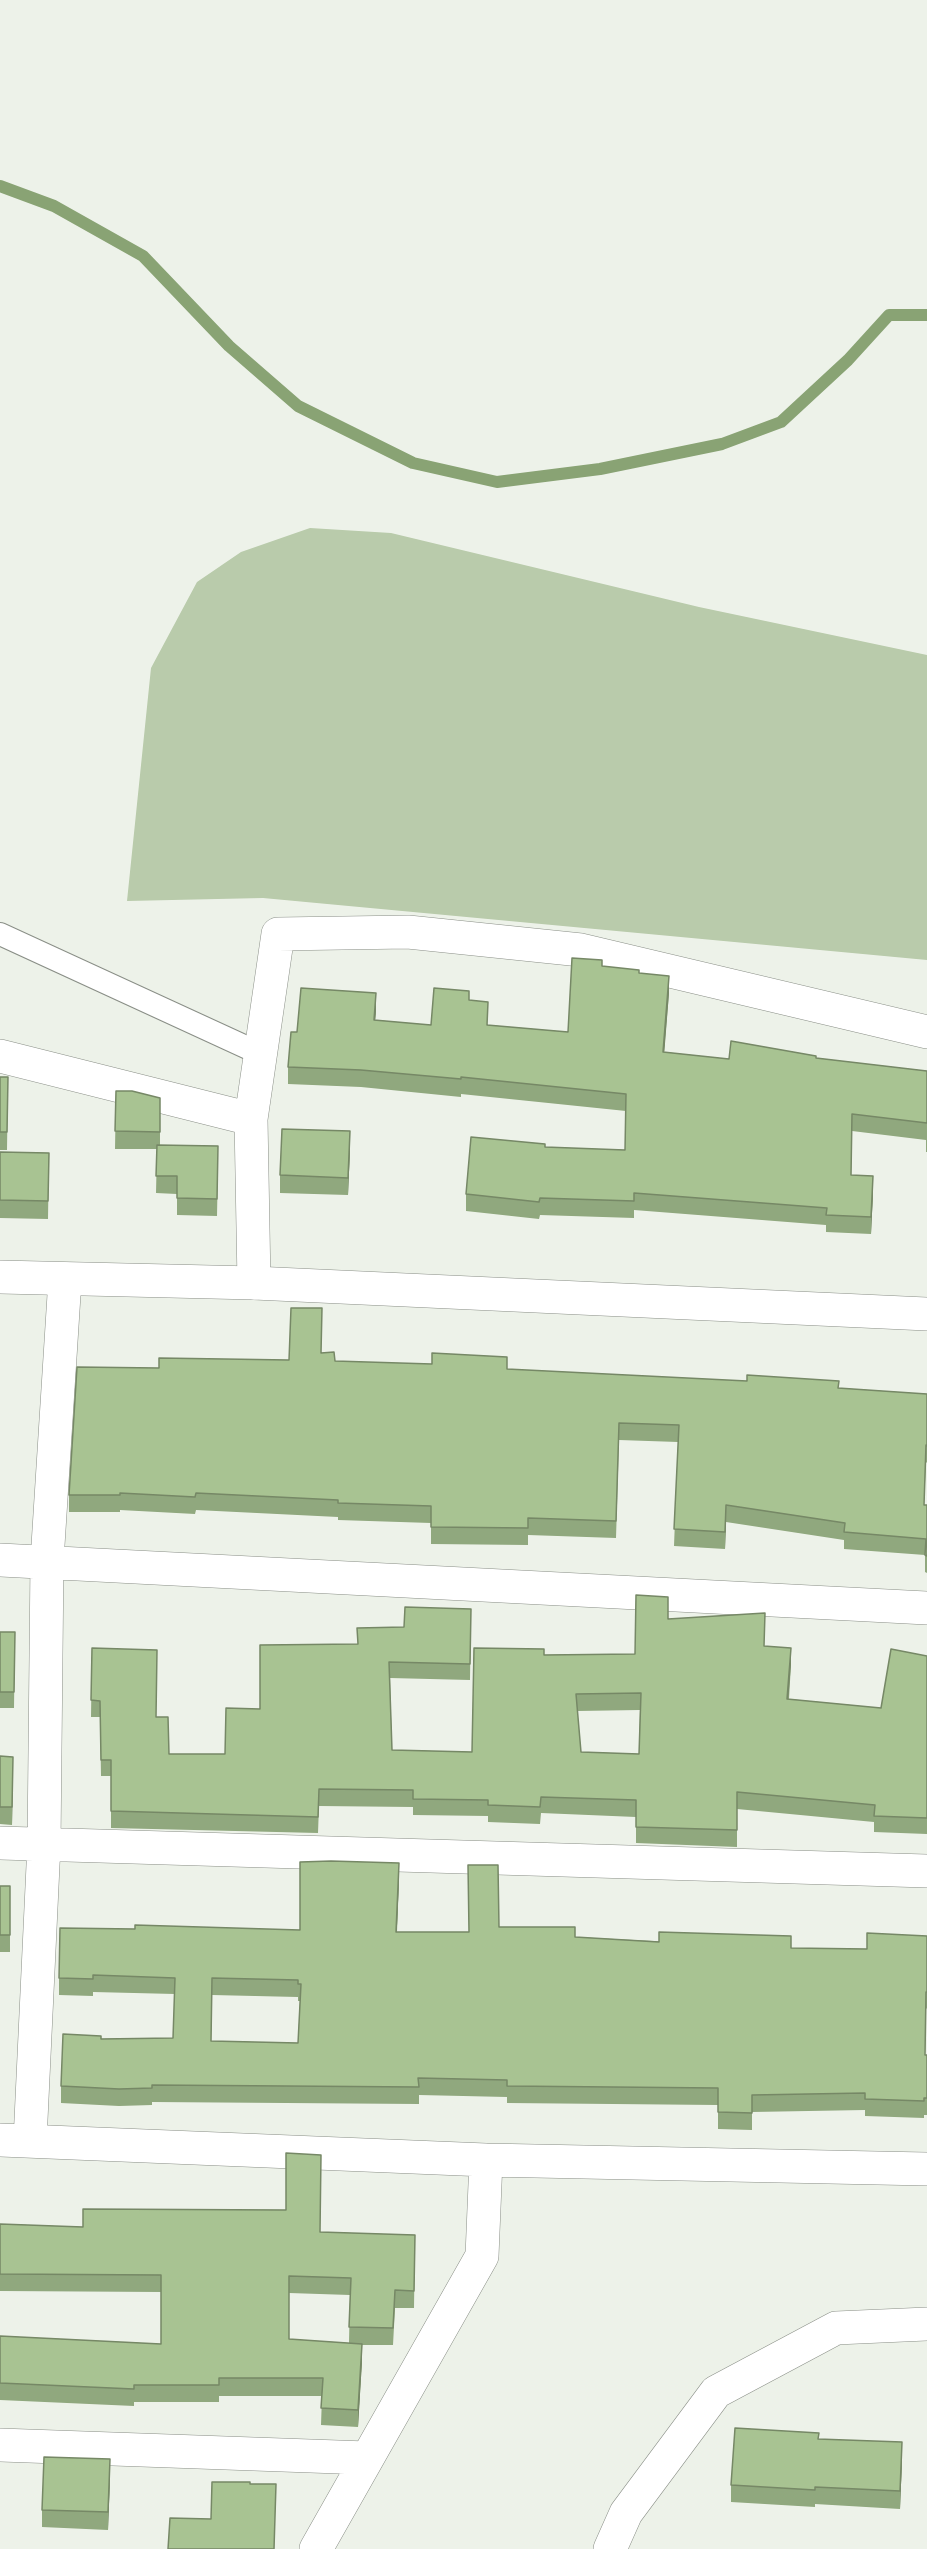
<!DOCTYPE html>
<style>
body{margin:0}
canvas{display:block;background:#edf2e9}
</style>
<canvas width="927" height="2549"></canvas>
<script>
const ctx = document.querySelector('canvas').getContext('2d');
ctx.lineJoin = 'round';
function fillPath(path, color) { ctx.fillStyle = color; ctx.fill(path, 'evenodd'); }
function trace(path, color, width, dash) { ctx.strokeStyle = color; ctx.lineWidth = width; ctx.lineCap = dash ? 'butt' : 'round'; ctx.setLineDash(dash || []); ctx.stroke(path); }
fillPath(new Path2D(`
 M 310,528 L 391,533 L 699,607 L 927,655 L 927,960 L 263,898 L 127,901 L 151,668 L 197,582 L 241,552 Z`), '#b9cbab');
trace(new Path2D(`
 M 0,186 L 54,206 L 143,256 L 229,346 L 298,406 L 413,463 L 497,482 L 600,469 L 722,444 L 781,422 L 848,360 L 889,315 L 927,315`), '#89a374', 12);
const service = new Path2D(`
 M 0,934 L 261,1054`);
const minor = new Path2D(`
 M 0,1056 L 251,1119
 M 254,1283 L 251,1119 L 278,934 L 408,932 L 581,950 L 927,1032
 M 0,1560 L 927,1608
 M 0,1843 L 927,1871
 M 0,2140 L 486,2160 L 927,2169
 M 30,2141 L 44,1844 L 47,1561 L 65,1279
 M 0,2445 L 367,2458
 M 316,2549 L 482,2256 L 486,2160
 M 610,2549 L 626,2513 L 716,2392 L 836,2328 L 927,2324`);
const tertiary = new Path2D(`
 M 0,1277 L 254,1283 L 927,1314`);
trace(service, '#8a8f87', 24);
trace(minor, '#8a8f87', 34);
trace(tertiary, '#8a8f87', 34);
trace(service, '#fff', 22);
trace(minor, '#fff', 33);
trace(tertiary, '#fff', 33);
fillPath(new Path2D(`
 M 602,966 L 639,973 L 669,993 L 664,1052 L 729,1059 L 816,1058 L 927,1071 L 927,1152 L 926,1152 L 926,1140 L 852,1131 L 851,1175 L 873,1193 L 871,1234 L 826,1232 L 826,1225 L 634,1210 L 634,1218 L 540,1215 L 539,1219 L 466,1211 L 466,1194 L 545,1147 L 625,1150 L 626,1111 L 461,1094 L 461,1097 L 361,1087 L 288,1084 L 288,1067 L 297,1032 L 376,1011 L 375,1020 L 431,1025 L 469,1000 L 488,1025 L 568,1032 Z
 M 0,1077 L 8,1077 L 7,1150 L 0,1150 Z
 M 116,1091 L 160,1098 L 160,1145 L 218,1163 L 217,1216 L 177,1215 L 177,1194 L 156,1193 L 157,1149 L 115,1149 Z
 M 350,1149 L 348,1195 L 280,1193 L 280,1175 Z
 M 0,1152 L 49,1153 L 48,1219 L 0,1218 Z
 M 321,1353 L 335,1361 L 507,1369 L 839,1388 L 927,1394 L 927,1463 L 926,1462 L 924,1505 L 927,1505 L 927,1573 L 925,1572 L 925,1555 L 844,1549 L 844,1540 L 726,1522 L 725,1549 L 674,1546 L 678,1442 L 619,1440 L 616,1538 L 528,1535 L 528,1545 L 431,1544 L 431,1523 L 338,1520 L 338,1517 L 196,1510 L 195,1514 L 120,1510 L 120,1512 L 69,1512 L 69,1495 L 159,1368 L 289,1360 Z
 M 471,1609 L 470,1680 L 390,1678 L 392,1750 L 472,1752 L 544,1655 L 635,1654 L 668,1619 L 764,1646 L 791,1664 L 789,1699 L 881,1708 L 927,1656 L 927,1834 L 874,1832 L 874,1822 L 737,1809 L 737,1847 L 636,1843 L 636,1817 L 541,1813 L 540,1824 L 488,1822 L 488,1816 L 413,1815 L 413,1807 L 319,1806 L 318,1833 L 111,1828 L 111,1776 L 101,1776 L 100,1717 L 91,1717 L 92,1648 L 169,1754 L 225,1754 L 260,1709 L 357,1644 L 404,1627 ZM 640,1710 L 639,1754 L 581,1752 L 577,1711 Z
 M 0,1632 L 15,1632 L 14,1708 L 0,1708 Z
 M 0,1756 L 13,1774 L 12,1825 L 0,1824 Z
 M 399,1880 L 397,1932 L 469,1932 L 499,1927 L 575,1937 L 791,1948 L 867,1949 L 927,1936 L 927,2009 L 926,2008 L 925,2055 L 927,2055 L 927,2115 L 924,2115 L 924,2118 L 865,2116 L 865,2110 L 752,2112 L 752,2130 L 718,2129 L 718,2105 L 507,2103 L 507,2097 L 419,2095 L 419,2104 L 152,2102 L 152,2105 L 119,2106 L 61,2103 L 61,2086 L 101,2039 L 173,2038 L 175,1994 L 93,1992 L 93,1996 L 59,1995 L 59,1978 L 300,1930 ZM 212,1995 L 298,1997 L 298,2001 L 300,2001 L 298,2043 L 211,2041 Z
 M 0,1886 L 10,1886 L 10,1952 L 0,1952 Z
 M 0,2224 L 83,2227 L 320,2232 L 415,2235 L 414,2308 L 395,2308 L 393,2345 L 362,2345 L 362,2361 L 358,2427 L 321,2425 L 322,2396 L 219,2396 L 219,2402 L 134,2402 L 134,2406 L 0,2400 L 0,2336 L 161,2344 L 161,2292 L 0,2291 ZM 289,2293 L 350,2295 L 349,2343 L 289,2339 Z
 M 819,2439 L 902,2460 L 900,2509 L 815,2504 L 815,2507 L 731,2502 L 731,2485 Z
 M 110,2477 L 108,2530 L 42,2527 L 42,2510 Z`), '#90a87e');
fillPath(new Path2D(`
 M 669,976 L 669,993 L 663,1069 L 663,1052 Z
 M 376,993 L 376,1011 L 374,1037 L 374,1020 Z
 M 350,1131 L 350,1149 L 348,1195 L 348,1178 Z
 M 873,1176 L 873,1193 L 871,1234 L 871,1217 Z
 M 726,1505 L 726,1522 L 725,1549 L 725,1532 Z
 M 791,1648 L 791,1664 L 787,1715 L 787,1699 Z
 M 13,1757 L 13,1774 L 12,1825 L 12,1807 Z
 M 399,1863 L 399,1880 L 396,1949 L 396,1932 Z
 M 362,2344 L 362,2361 L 358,2427 L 358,2410 Z
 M 902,2442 L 902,2460 L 900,2509 L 900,2491 Z
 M 110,2459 L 110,2477 L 108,2530 L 108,2512 Z`), '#768866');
const building = new Path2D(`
 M 572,958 L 602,960 L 602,966 L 639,970 L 639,973 L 669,976 L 663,1052 L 729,1059 L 731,1041 L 816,1056 L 816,1058 L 927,1071 L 927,1123 L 852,1114 L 851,1175 L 873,1176 L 871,1217 L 826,1215 L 827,1208 L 634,1193 L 634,1201 L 540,1198 L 539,1202 L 466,1194 L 471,1137 L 545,1144 L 545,1147 L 625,1150 L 626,1094 L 461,1077 L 461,1079 L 361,1070 L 288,1067 L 291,1032 L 297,1032 L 301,988 L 376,993 L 374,1020 L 431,1025 L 434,988 L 469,991 L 469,1000 L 488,1002 L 487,1025 L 568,1032 Z
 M 0,1077 L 8,1077 L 7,1132 L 0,1132 Z
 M 116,1091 L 132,1091 L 160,1098 L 160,1132 L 115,1131 Z
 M 282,1129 L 350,1131 L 348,1178 L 280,1175 Z
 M 157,1145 L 218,1146 L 217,1199 L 177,1198 L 177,1176 L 156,1176 Z
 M 0,1152 L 49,1153 L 48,1201 L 0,1200 Z
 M 291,1308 L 322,1308 L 321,1353 L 334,1352 L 335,1361 L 432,1364 L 432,1353 L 507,1357 L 507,1369 L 747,1381 L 747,1375 L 839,1381 L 838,1388 L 927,1394 L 927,1446 L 926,1445 L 924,1505 L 927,1505 L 927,1556 L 925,1555 L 926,1539 L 844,1532 L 845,1523 L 726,1505 L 725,1532 L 674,1529 L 679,1425 L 619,1423 L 616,1521 L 528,1518 L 528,1528 L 431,1527 L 431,1506 L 338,1503 L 338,1500 L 196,1493 L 195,1497 L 120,1493 L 120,1495 L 69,1495 L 77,1367 L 159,1368 L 159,1358 L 289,1360 Z
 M 636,1595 L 668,1597 L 668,1619 L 765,1613 L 764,1646 L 791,1648 L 787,1699 L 881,1708 L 891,1649 L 927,1656 L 927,1818 L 874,1816 L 875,1805 L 737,1792 L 737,1830 L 636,1827 L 636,1800 L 541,1797 L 540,1807 L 488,1805 L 488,1800 L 413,1799 L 413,1790 L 319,1789 L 318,1817 L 111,1811 L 111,1760 L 101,1760 L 100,1701 L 91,1700 L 92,1648 L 157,1650 L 156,1717 L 168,1717 L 169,1754 L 225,1754 L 226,1708 L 260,1709 L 260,1645 L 358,1644 L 357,1628 L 404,1627 L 405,1607 L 471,1609 L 470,1664 L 389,1662 L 392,1750 L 472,1752 L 474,1648 L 544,1649 L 544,1655 L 635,1654 ZM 641,1693 L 639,1754 L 581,1752 L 576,1694 Z
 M 0,1632 L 15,1632 L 14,1692 L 0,1692 Z
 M 0,1756 L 13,1757 L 12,1807 L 0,1807 Z
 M 331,1861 L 399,1863 L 396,1932 L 469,1932 L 468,1865 L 498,1865 L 499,1927 L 575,1927 L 575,1937 L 659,1942 L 659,1932 L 791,1936 L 791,1948 L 867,1949 L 867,1933 L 927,1936 L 927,1992 L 926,1992 L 925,2055 L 927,2055 L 927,2098 L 924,2098 L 924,2101 L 865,2099 L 865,2093 L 752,2095 L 752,2113 L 718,2112 L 718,2088 L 507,2086 L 507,2080 L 418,2078 L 419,2087 L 152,2085 L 152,2088 L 119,2089 L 61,2086 L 63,2034 L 101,2036 L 101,2039 L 173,2038 L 175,1978 L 93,1975 L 93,1979 L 59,1978 L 60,1928 L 135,1929 L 135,1925 L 300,1930 L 300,1862 ZM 212,1978 L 298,1980 L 298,1984 L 301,1984 L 298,2043 L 211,2041 Z
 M 0,1886 L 10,1886 L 10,1935 L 0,1935 Z
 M 286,2153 L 321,2155 L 320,2232 L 415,2235 L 414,2291 L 395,2290 L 393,2328 L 349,2327 L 351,2278 L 289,2276 L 289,2339 L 362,2344 L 358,2410 L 321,2408 L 323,2378 L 219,2378 L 219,2385 L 134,2385 L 134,2389 L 0,2383 L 0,2336 L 161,2344 L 161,2275 L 0,2274 L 0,2224 L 83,2227 L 83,2209 L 286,2210 Z
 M 735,2428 L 819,2433 L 818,2439 L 902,2442 L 900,2491 L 815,2487 L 815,2490 L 731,2485 Z
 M 44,2457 L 110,2459 L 108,2512 L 42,2510 Z
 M 212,2482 L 250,2482 L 250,2484 L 276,2484 L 274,2549 L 168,2549 L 170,2518 L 211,2519 Z`);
fillPath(building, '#a8c392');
trace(building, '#768866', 1.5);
</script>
